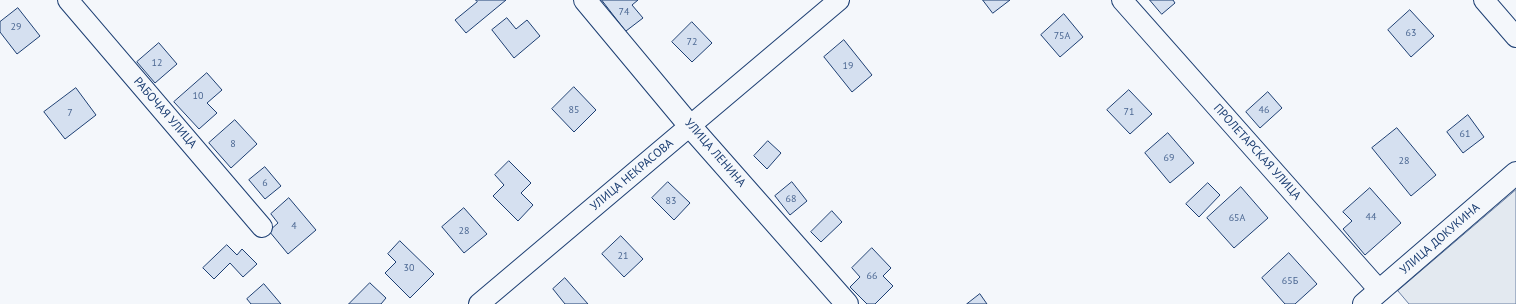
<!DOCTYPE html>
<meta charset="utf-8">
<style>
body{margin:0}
canvas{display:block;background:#f4f7fb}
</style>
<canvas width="1516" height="304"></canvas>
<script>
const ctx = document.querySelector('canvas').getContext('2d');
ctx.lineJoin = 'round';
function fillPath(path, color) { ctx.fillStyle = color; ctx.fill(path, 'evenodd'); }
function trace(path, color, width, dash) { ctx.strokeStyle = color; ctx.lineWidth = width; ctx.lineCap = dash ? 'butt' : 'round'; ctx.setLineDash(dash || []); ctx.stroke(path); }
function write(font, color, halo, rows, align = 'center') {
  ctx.font = font + ' "PT Sans",sans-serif'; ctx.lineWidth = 3; ctx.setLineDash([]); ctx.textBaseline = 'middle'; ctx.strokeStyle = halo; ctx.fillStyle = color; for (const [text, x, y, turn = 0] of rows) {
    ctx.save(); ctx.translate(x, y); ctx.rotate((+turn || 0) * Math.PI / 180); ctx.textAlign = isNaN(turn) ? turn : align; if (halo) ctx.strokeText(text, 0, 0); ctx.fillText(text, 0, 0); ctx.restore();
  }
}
const green = new Path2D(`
 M 1516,190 L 1516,304 L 1409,304 L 1398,291 Z`);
fillPath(green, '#e3e9f0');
trace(green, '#687fa3', 1);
const building = new Path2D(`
 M 476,0 L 506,0 L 466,33 L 455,20 L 477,2 Z
 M 602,0 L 638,0 L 632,5 L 643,18 L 626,31 Z
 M 983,0 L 1010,0 L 993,13 Z
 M 1150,0 L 1173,0 L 1175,3 L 1162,14 Z
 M 18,8 L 40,36 L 17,54 L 0,32 L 0,22 Z
 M 1410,10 L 1434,36 L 1411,57 L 1388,30 Z
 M 1064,14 L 1083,37 L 1060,57 L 1041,35 Z
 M 507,18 L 516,29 L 527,20 L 540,36 L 514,58 L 492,30 Z
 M 692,22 L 712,43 L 692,62 L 672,42 Z
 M 844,40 L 872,75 L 852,92 L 824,57 Z
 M 159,43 L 177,64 L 155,83 L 137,62 Z
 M 207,73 L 222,90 L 207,103 L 217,113 L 199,129 L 174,102 Z
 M 574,87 L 596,110 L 574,132 L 552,109 Z
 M 76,88 L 96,115 L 65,139 L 44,112 Z
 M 1129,90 L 1152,114 L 1130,134 L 1107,110 Z
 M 1268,92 L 1282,108 L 1260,128 L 1246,112 Z
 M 1468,115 L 1484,137 L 1463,153 L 1447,132 Z
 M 235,120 L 257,144 L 231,168 L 209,143 Z
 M 1397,128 L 1436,175 L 1411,196 L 1372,148 Z
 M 1168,133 L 1194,163 L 1170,183 L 1145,153 Z
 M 768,141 L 781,153 L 767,169 L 754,156 Z
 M 509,161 L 531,183 L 521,193 L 533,205 L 518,221 L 493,196 L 504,185 L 495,175 Z
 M 265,167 L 281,186 L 265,199 L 249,180 Z
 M 668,182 L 690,203 L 674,220 L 652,198 Z
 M 792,182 L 807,201 L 790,215 L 775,196 Z
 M 1208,183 L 1220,195 L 1199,217 L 1186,204 Z
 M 1241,187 L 1268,218 L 1234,248 L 1207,218 Z
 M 1370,188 L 1401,223 L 1365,255 L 1343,229 L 1352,221 L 1343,212 Z
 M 289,198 L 316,230 L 288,254 L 269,231 L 278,223 L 271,214 Z
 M 464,208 L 487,234 L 464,253 L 442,227 Z
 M 832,211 L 842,222 L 821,242 L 811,232 Z
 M 621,236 L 643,259 L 624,277 L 602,254 Z
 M 400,241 L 434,274 L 410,298 L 385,273 L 396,262 L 388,254 Z
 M 227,245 L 237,255 L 242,249 L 257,264 L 243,277 L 230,263 L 214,279 L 203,268 Z
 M 872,248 L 891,268 L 883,276 L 893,286 L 875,304 L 867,304 L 850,287 L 860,277 L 852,268 Z
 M 1289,253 L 1317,284 L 1295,304 L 1285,304 L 1262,278 Z
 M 565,278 L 588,304 L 565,304 L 553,289 Z
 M 370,283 L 386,298 L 381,304 L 349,304 Z
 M 264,284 L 281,304 L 251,304 L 247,299 Z
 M 980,294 L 987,304 L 967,304 Z`);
fillPath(building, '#d5e0f0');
trace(building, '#1d3f73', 1);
const street = new Path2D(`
 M 68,0 L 262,227
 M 1122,0 L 1380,291
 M 1484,0 L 1516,37
 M 479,304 L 839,0`);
const secondary = new Path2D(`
 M 585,0 L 690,126 L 847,304
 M 1364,304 L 1516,173`);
trace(street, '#1d3f73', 22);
trace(secondary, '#1d3f73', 24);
trace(street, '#f4f7fb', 20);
trace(secondary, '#f4f7fb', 22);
write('10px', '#4b6792', null, [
 ["74",624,12],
 ["29",16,27],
 ["63",1411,33],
 ["75А",1062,36],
 ["72",692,42],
 ["12",157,63],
 ["19",848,66],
 ["10",198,96],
 ["85",574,110],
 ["46",1264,110],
 ["71",1129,112],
 ["7",70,113],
 ["61",1465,134],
 ["8",233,144],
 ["69",1169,158],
 ["28",1404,161],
 ["6",265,183],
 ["68",791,199],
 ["83",671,201],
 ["44",1371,217],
 ["65А",1237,218],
 ["4",294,226],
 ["28",464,231],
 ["21",623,256],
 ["30",409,268],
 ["66",872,276],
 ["65Б",1290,281]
]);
write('12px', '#1d3f73', '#f4f7fb', [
 ["РАБОЧАЯ УЛИЦА",165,113,49],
 ["ПРОЛЕТАРСКАЯ УЛИЦА",1257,152,48],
 ["УЛИЦА ЛЕНИНА",715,153,49],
 ["УЛИЦА НЕКРАСОВА",632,175,-40],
 ["УЛИЦА ДОКУКИНА",1440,239,-41]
]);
</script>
